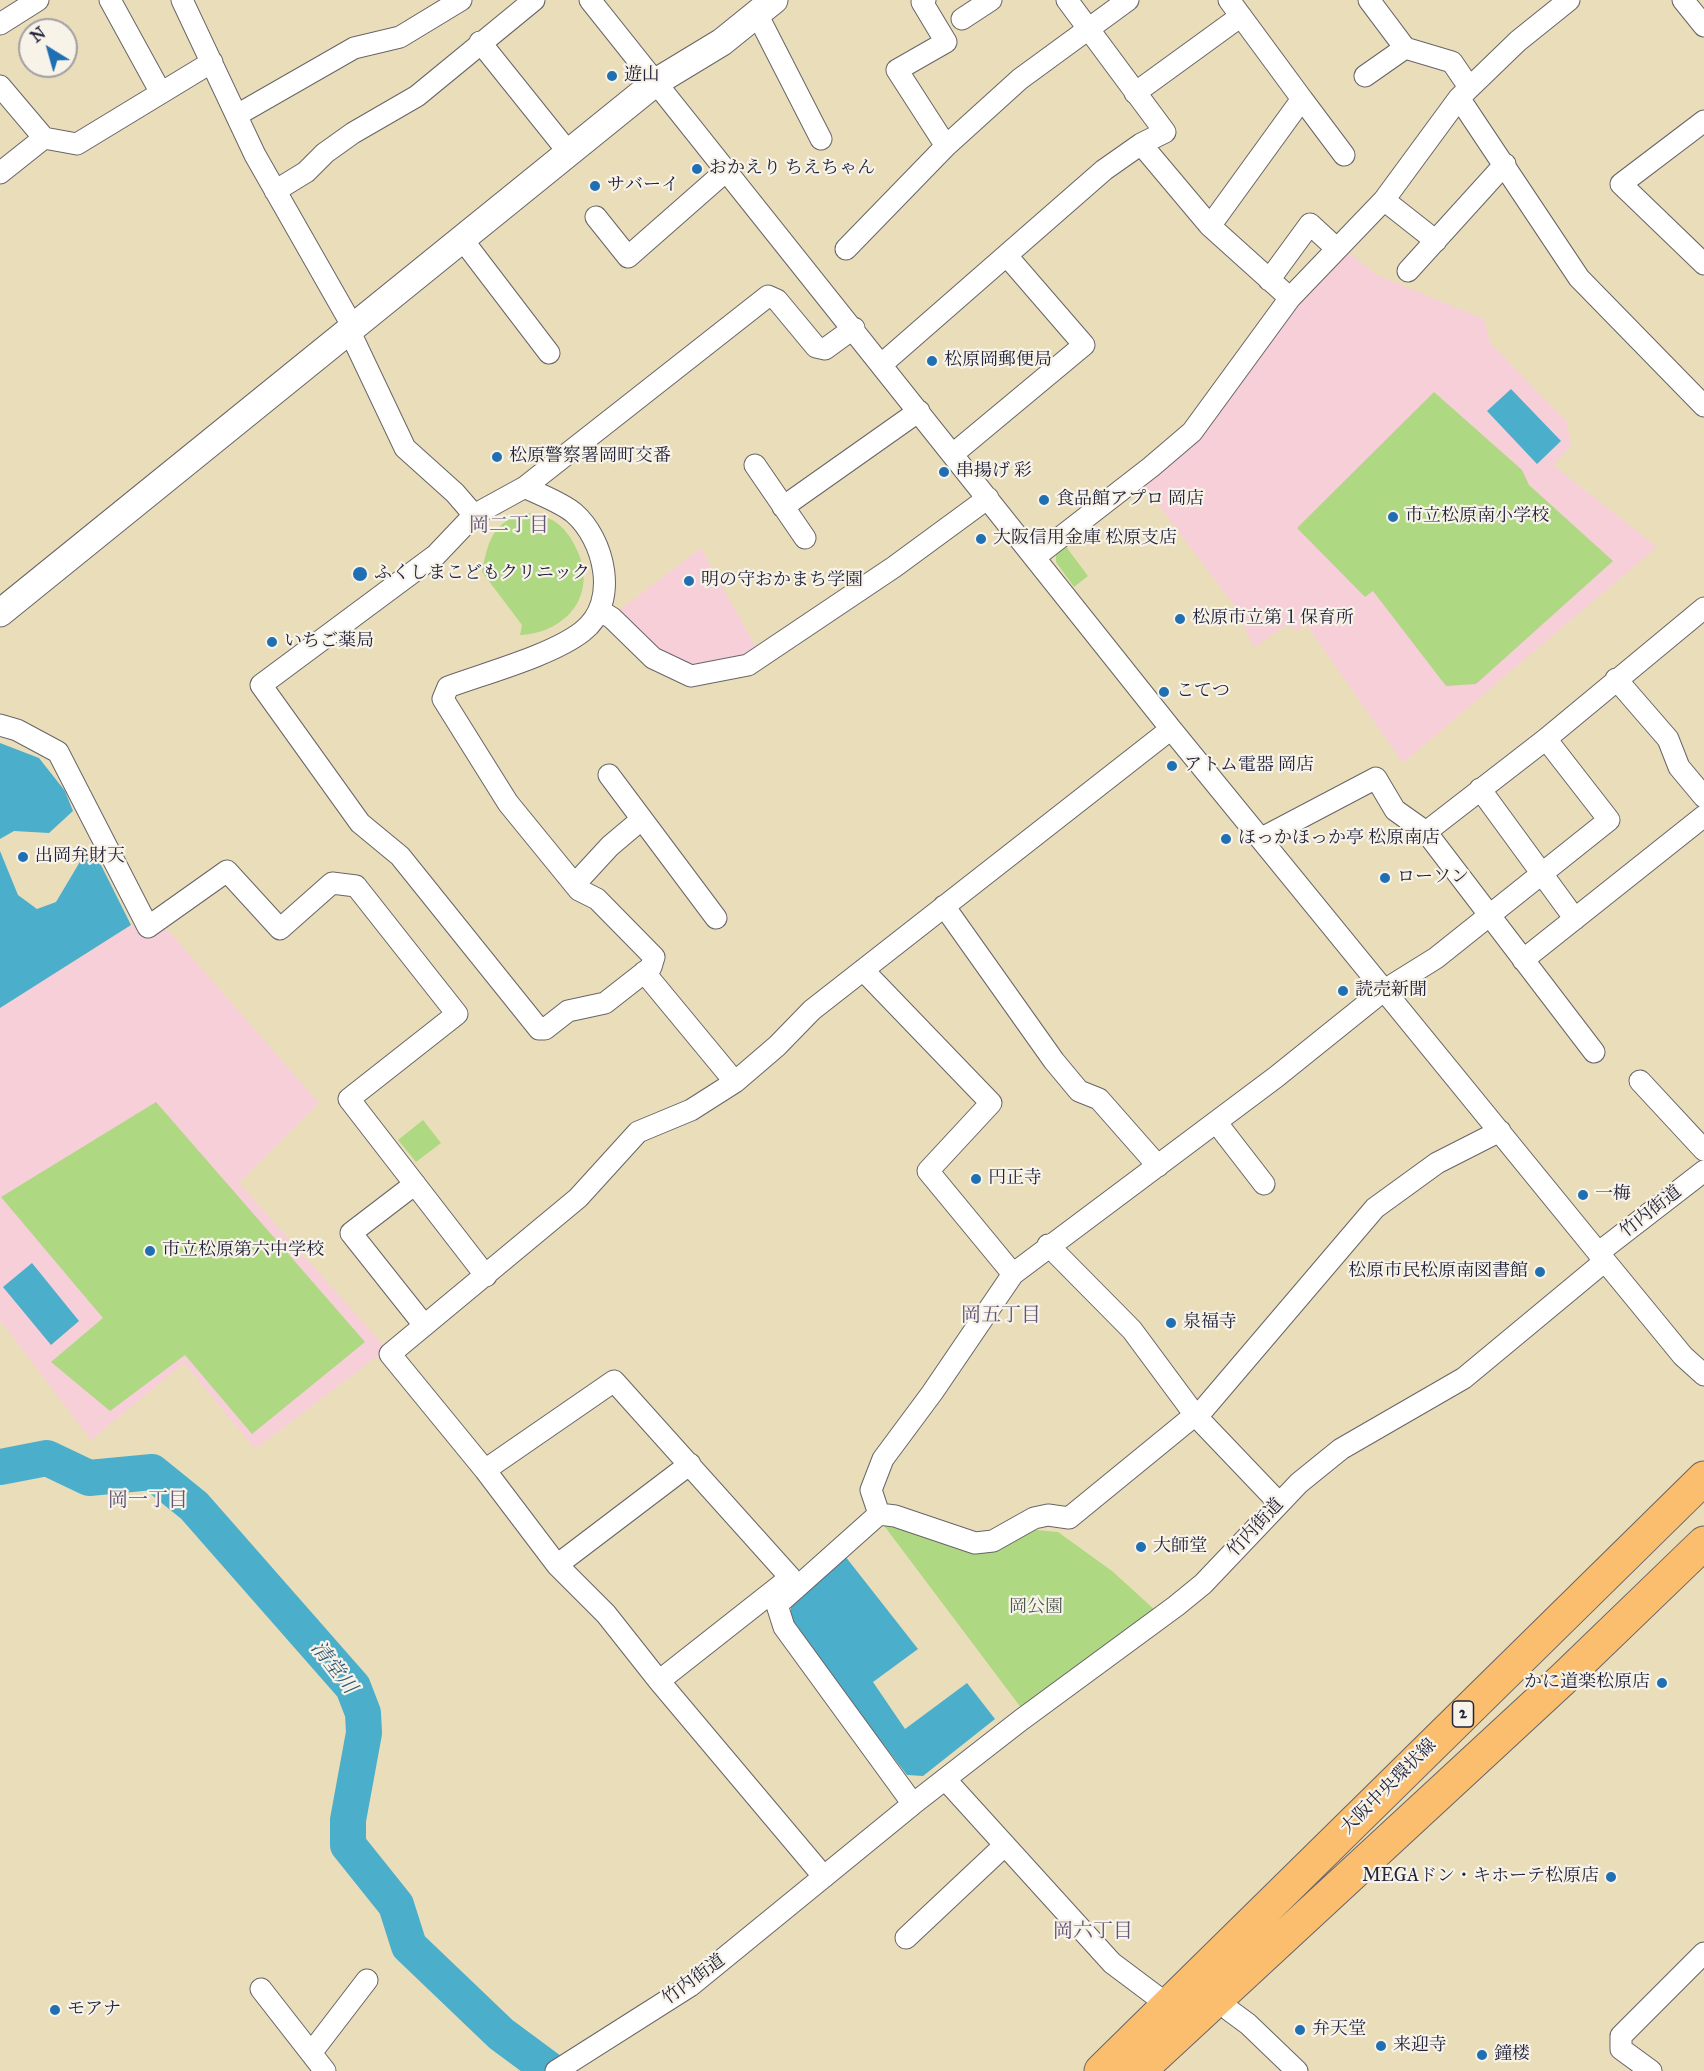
<!DOCTYPE html>
<meta charset="utf-8">
<style>
body{margin:0}
#map{position:relative;width:1704px;height:2071px;overflow:hidden;background:#eadeba;font-family:"IM FELL Great Primer",serif}
canvas{display:block}
.north{position:absolute;left:18px;top:18px;width:60px;height:60px;box-sizing:border-box;background:#f7f3e8;border:2px solid #a29fa3;border-radius:50%;rotate:323deg;font-size:16px;font-weight:700;line-height:24px;text-align:center;color:#22223b}
.north::after{content:'';display:block;margin:auto;width:21px;height:27px;background:#1f6fb2;clip-path:polygon(50% 0,100% 100%,50% 72%,0 100%)}
</style>
<div id="map">
<canvas width="1704" height="2071"></canvas>
<div class="north">N</div>
</div>
<script>
const ctx = document.querySelector('canvas').getContext('2d');
ctx.lineJoin = 'round';
function fillPath(path, color) { ctx.fillStyle = color; ctx.fill(path, 'evenodd'); }
function trace(path, color, width, dash) { ctx.strokeStyle = color; ctx.lineWidth = width; ctx.lineCap = dash ? 'butt' : 'round'; ctx.setLineDash(dash || []); ctx.stroke(path); }
function write(font, color, halo, rows, align = 'center') {
  ctx.font = font + ' "IM FELL Great Primer","Noto Serif JP",serif'; ctx.lineWidth = 4.5; ctx.setLineDash([]); ctx.textBaseline = 'middle'; ctx.strokeStyle = halo; ctx.fillStyle = color; for (const [text, x, y, turn = 0] of rows) {
    ctx.save(); ctx.translate(x, y); ctx.rotate((+turn || 0) * Math.PI / 180); ctx.textAlign = isNaN(turn) ? turn : align; if (halo) ctx.strokeText(text, 0, 0); ctx.fillText(text, 0, 0); ctx.restore();
  }
}
fillPath(new Path2D(`
 M 1347,251 L 1377,275 L 1484,319 L 1490,343 L 1567,422 L 1571,446 L 1553,465 L 1657,547 L 1403,763 L 1306,624 L 1297,631 L 1286,625 L 1254,648 L 1234,605 L 1145,487 L 1232,396 L 1297,307 Z
 M 701,548 L 758,651 L 745,659 L 684,668 L 650,651 L 614,614 Z
 M 131,925 L 168,930 L 319,1103 L 239,1183 L 387,1349 L 255,1449 L 184,1363 L 91,1440 L 0,1320 L 0,1008 Z`), '#f6cfd9');
fillPath(new Path2D(`
 M 1434,392 L 1522,470 L 1529,485 L 1613,561 L 1476,684 L 1446,686 L 1373,591 L 1365,597 L 1297,528 Z
 M 532,513 C 539,516 548,517 554,521 C 565,528 572,539 577,550 C 598,594 567,633 520,635 L 522,625 L 482,572 C 488,539 495,517 532,513 Z
 M 1064,544 L 1088,576 L 1074,587 L 1056,562 L 1056,550 Z
 M 156,1102 L 365,1342 L 252,1434 L 185,1355 L 110,1411 L 51,1362 L 103,1318 L 1,1197 Z
 M 423,1120 L 441,1143 L 416,1162 L 398,1140 Z
 M 882,1523 L 945,1542 L 1026,1529 L 1058,1532 L 1112,1571 L 1155,1610 L 1022,1709 Z`), '#afd882');
fillPath(new Path2D(`
 M 1511,389 L 1561,441 L 1537,464 L 1487,411 Z
 M 0,743 L 39,758 L 65,791 L 73,811 L 49,833 L 14,831 L 0,839 Z
 M 0,851 L 18,895 L 37,909 L 56,902 L 81,860 L 98,859 L 131,925 L 0,1008 Z
 M 32,1263 L 79,1321 L 51,1345 L 3,1287 Z
 M 845,1556 L 918,1649 L 873,1682 L 905,1729 L 967,1683 L 995,1719 L 923,1776 L 907,1775 L 791,1625 L 791,1607 Z`), '#4baecb');
trace(new Path2D(`
 M 0,1467 L 47,1458 L 89,1478 L 152,1472 L 194,1506 L 353,1687 L 363,1713 L 364,1733 L 348,1820 L 348,1845 L 396,1905 L 409,1946 L 501,2034 L 551,2071`), '#4baecb', 36);
const minor = new Path2D(`
 M 110,0 L 161,93
 M 182,0 L 255,155 L 353,327
 M 590,0 L 1171,729 L 1605,1261 L 1683,1356 L 1704,1375
 M 925,0 L 922,2 L 946,42 L 897,70 L 946,146
 M 1067,0 L 1165,132 L 1141,144 L 1210,226 L 1290,298
 M 1369,0 L 1405,48 L 1452,62 L 1469,87
 M 1683,0 L 1704,26
 M 758,16 L 821,139
 M 962,19 L 991,0
 M 0,24 L 38,0
 M 480,42 L 569,153
 M 1365,76 L 1405,48
 M 0,86 L 44,138 L 77,144 L 212,62
 M 1135,93 L 1241,16
 M 1459,98 L 1579,278 L 1704,406
 M 1302,99 L 1344,155
 M 237,115 L 354,48 L 400,37 L 461,0
 M 1704,121 L 1621,184 L 1704,264
 M 0,173 L 44,138
 M 275,191 L 306,172 L 325,153 L 353,133 L 417,96 L 534,0
 M 1384,200 L 1436,241
 M 596,217 L 628,257 L 727,170
 M 1210,226 L 1302,99 L 1229,0
 M 462,239 L 549,353
 M 846,249 L 946,146 L 1020,79 L 1128,0
 M 1408,271 L 1505,164
 M 1269,280 L 1310,224 L 1336,248
 M 349,330 L 405,448 L 455,493 L 474,515
 M 882,364 L 1104,170 L 1141,144
 M 953,454 L 1084,345 L 1007,256
 M 755,465 L 805,538
 M 525,487 C 540,495 561,502 574,513 C 604,539 620,602 583,631 C 553,655 486,673 448,687 L 443,699 L 508,803 L 579,890 L 597,899 L 654,957 L 651,967 L 605,1003 L 568,1011 L 545,1029 L 539,1029 L 400,856 L 360,823 L 261,685 L 436,555 L 474,515 L 525,487 L 768,296 L 777,300 L 816,347 L 825,349 L 854,328
 M 783,507 L 919,411
 M 1035,557 L 1151,467 L 1192,432 L 1290,298 L 1384,200 L 1459,98 L 1518,41 L 1569,0
 M 599,610 L 612,618 L 653,658 L 691,676 L 748,665 L 894,567 L 988,498
 M 1616,679 L 1668,739 L 1679,767 L 1704,797
 M 0,725 L 17,730 L 58,752 L 148,927 L 227,871 L 280,929 L 332,883 L 356,886 L 457,1014 L 349,1099 L 486,1276
 M 609,775 L 716,918
 M 1480,789 L 1575,919
 M 1426,832 L 1546,739 L 1704,608
 M 1262,838 L 1376,778 L 1395,810 L 1426,832 L 1594,1052
 M 575,884 L 610,846 L 642,819
 M 944,906 L 1054,1061 L 1079,1091 L 1099,1099 L 1158,1166
 M 1523,960 L 1704,816
 M 863,970 L 991,1103 L 928,1171 L 1013,1274
 M 644,972 L 735,1082
 M 1640,1081 L 1704,1150
 M 1216,1122 L 1264,1184
 M 415,1184 L 351,1233 L 424,1325
 M 1048,1245 L 1132,1330 L 1195,1415 L 1279,1503
 M 1598,1253 L 1704,1171
 M 1197,1417 L 1375,1208 L 1437,1163 L 1500,1131
 M 485,1470 L 614,1381 L 790,1577
 M 879,1514 L 871,1490 L 883,1459 L 932,1393 L 1013,1274 L 1276,1077 L 1383,991 L 1436,958 L 1609,820 L 1546,739
 M 557,1565 L 690,1464
 M 659,1681 L 786,1581
 M 945,1779 L 1112,1963 L 1156,1996
 M 913,1804 L 784,1627 L 777,1605 L 879,1514 L 895,1516 L 975,1543 L 993,1541 L 1034,1518 L 1048,1515 L 1069,1518 L 1195,1415
 M 824,1877 L 659,1681 L 606,1614 L 557,1565 L 485,1470 L 390,1354 L 578,1198 L 638,1132 L 691,1110 L 735,1082 L 777,1046 L 812,1010 L 1171,729
 M 906,1938 L 1005,1845
 M 261,1989 L 325,2071
 M 1229,2010 L 1248,2024 L 1297,2071
 M 311,2053 L 367,1980
 M 556,2071 L 690,1986 L 913,1804 L 1021,1720 L 1176,1606 L 1203,1584 L 1299,1483 L 1341,1449 L 1464,1378 L 1605,1261
 M 1651,2071 L 1621,2049 L 1621,2036 L 1704,1953`);
const tertiary = new Path2D(`
 M 0,613 L 656,82 L 722,42 L 774,0`);
const primary = new Path2D(`
 M 1101,2071 L 1704,1478
 M 1139,2071 L 1563,1679 L 1704,1543`);
trace(minor, '#686467', 23);
trace(tertiary, '#686467', 29);
trace(primary, '#686467', 35);
trace(minor, '#fff', 21);
trace(tertiary, '#fff', 27);
trace(primary, '#fbbe6e', 33);
for (const [x, y, r, color] of [
 [612,76,6,"#1f6fb2"],
 [697,169,6,"#1f6fb2"],
 [595,186,6,"#1f6fb2"],
 [932,361,6,"#1f6fb2"],
 [497,457,6,"#1f6fb2"],
 [944,472,6,"#1f6fb2"],
 [1044,500,6,"#1f6fb2"],
 [1393,517,6,"#1f6fb2"],
 [981,539,6,"#1f6fb2"],
 [360,574,8,"#1f6fb2"],
 [689,581,6,"#1f6fb2"],
 [1180,619,6,"#1f6fb2"],
 [272,642,6,"#1f6fb2"],
 [1164,692,6,"#1f6fb2"],
 [1172,766,6,"#1f6fb2"],
 [1226,839,6,"#1f6fb2"],
 [23,857,6,"#1f6fb2"],
 [1385,878,6,"#1f6fb2"],
 [1343,991,6,"#1f6fb2"],
 [976,1179,6,"#1f6fb2"],
 [1583,1195,6,"#1f6fb2"],
 [150,1251,6,"#1f6fb2"],
 [1540,1272,6,"#1f6fb2"],
 [1171,1323,6,"#1f6fb2"],
 [1141,1547,6,"#1f6fb2"],
 [1662,1683,6,"#1f6fb2"],
 [1611,1877,6,"#1f6fb2"],
 [55,2010,6,"#1f6fb2"],
 [1300,2030,6,"#1f6fb2"],
 [1381,2046,6,"#1f6fb2"],
 [1482,2055,6,"#1f6fb2"]
]) { const dot = new Path2D(); dot.arc(x, y, r, 0, 2 * Math.PI); ctx.fillStyle = color; ctx.fill(dot); trace(dot, '#f7f3e8', 2); }
for (const [x, y, w] of [
 [1463,1714,21]
]) { const box = new Path2D(); box.roundRect(x - w / 2, y - 13, w, 26, 4.5); ctx.fillStyle = '#f7f3e8'; ctx.fill(box); trace(box, '#22223b', 1.5); }
write('bold 16px', '#22223b', null, [
 ["2",1463,1714]
]);
write('18px', '#22223b', '#f7f3e8', [
 ["遊山",624,76],
 ["おかえり ちえちゃん",709,169],
 ["サバーイ",607,186],
 ["松原岡郵便局",944,361],
 ["松原警察署岡町交番",509,457],
 ["串揚げ 彩",956,472],
 ["食品館アプロ 岡店",1056,500],
 ["市立松原南小学校",1405,517],
 ["大阪信用金庫 松原支店",993,539],
 ["ふくしまこどもクリニック",374,574],
 ["明の守おかまち学園",701,581],
 ["松原市立第１保育所",1192,619],
 ["いちご薬局",284,642],
 ["こてつ",1176,692],
 ["アトム電器 岡店",1184,766],
 ["ほっかほっか亭 松原南店",1238,839],
 ["出岡弁財天",35,857],
 ["ローソン",1397,878],
 ["読売新聞",1355,991],
 ["円正寺",988,1179],
 ["一梅",1595,1195],
 ["市立松原第六中学校",162,1251],
 ["松原市民松原南図書館",1528,1272,"right"],
 ["泉福寺",1183,1323],
 ["大師堂",1153,1547],
 ["かに道楽松原店",1650,1683,"right"],
 ["MEGAドン・キホーテ松原店",1599,1877,"right"],
 ["モアナ",67,2010],
 ["弁天堂",1312,2030],
 ["来迎寺",1393,2046],
 ["鐘楼",1494,2055]
], 'left');
write('18px', '#22223b', '#f7f3e8', [
 ["竹内街道",1651,1212,-38],
 ["竹内街道",1256,1528,-47],
 ["大阪中央環状線",1389,1787,-45],
 ["竹内街道",694,1980,-36]
]);
write('18px', '#4c5950', '#f7f3e8', [
 ["岡公園",1036,1608]
]);
write('20px', '#635475', '#f7f3e8', [
 ["岡二丁目",509,526],
 ["岡五丁目",1001,1316],
 ["岡一丁目",148,1501],
 ["岡六丁目",1093,1932]
]);
write('italic 20px', '#325a75', '#f7f3e8', [
 ["清堂川",333,1668,52]
]);
</script>
